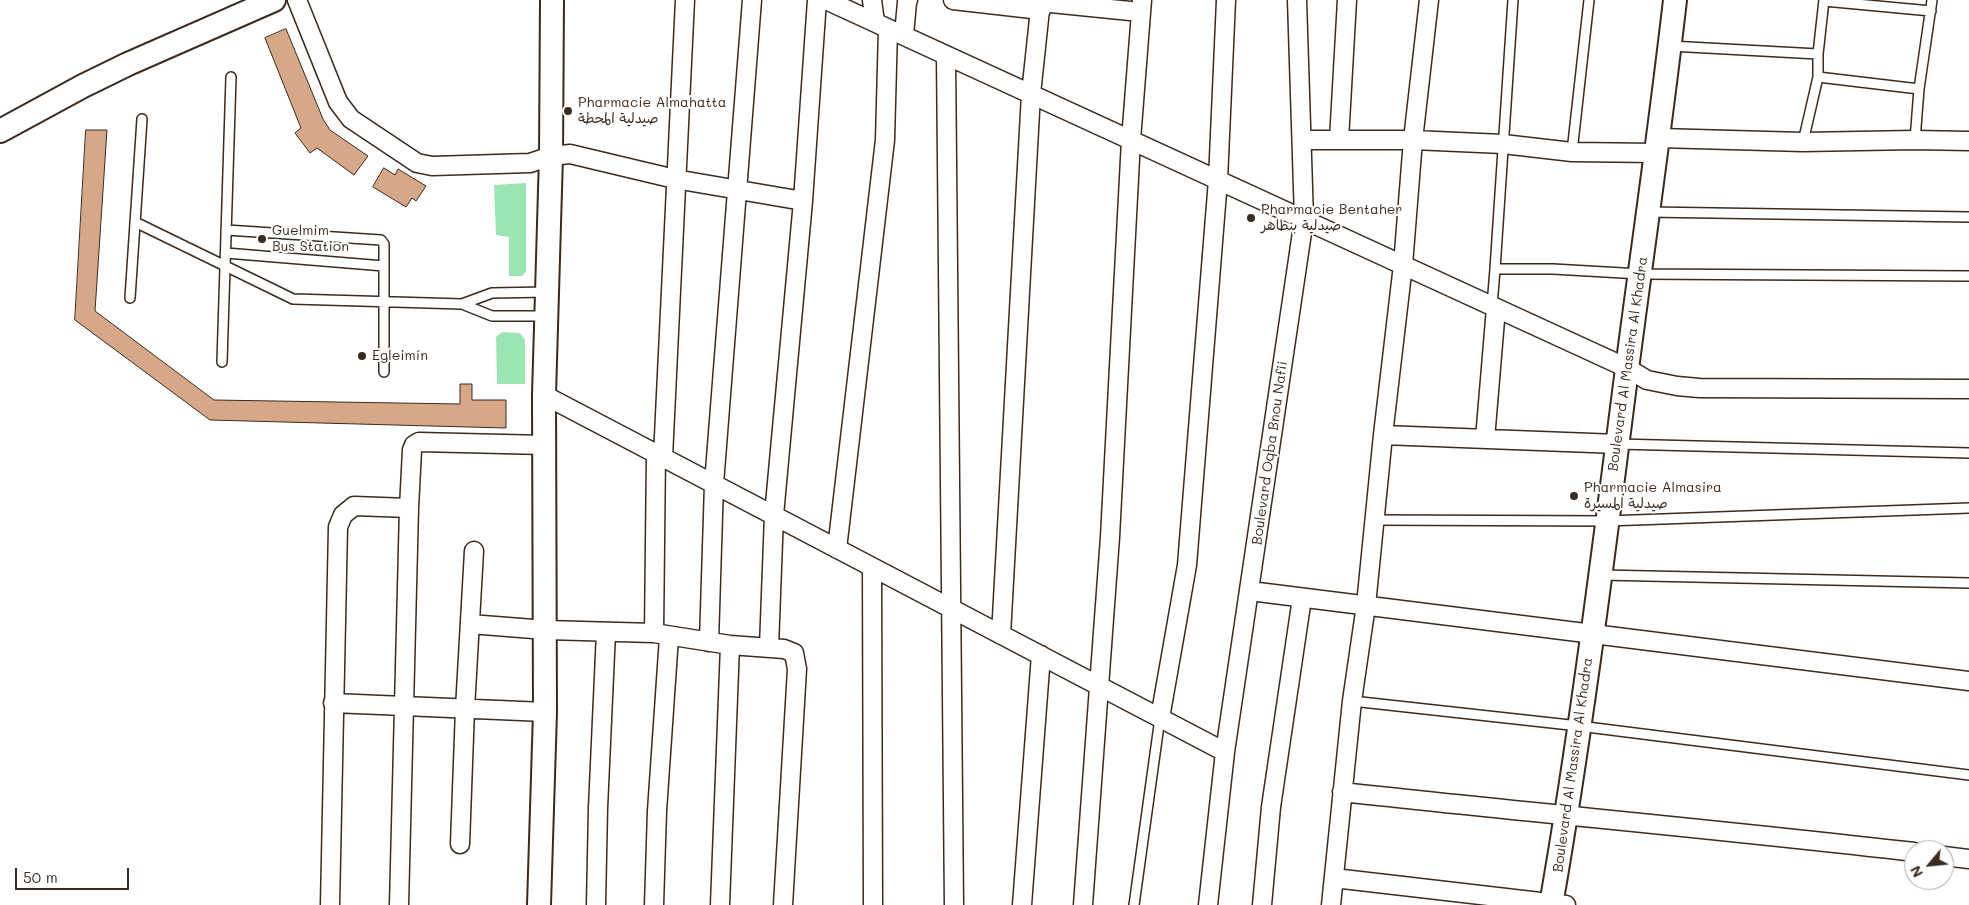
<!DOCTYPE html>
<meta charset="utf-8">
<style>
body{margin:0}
#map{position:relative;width:1969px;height:905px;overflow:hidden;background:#fff;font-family:Mali,sans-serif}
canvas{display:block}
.north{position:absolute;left:1904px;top:840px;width:50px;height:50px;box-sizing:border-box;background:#fff;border:1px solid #b1aaa5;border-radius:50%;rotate:242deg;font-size:14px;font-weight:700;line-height:20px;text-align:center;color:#3b2a1e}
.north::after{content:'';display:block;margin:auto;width:18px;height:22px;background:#3b2a1e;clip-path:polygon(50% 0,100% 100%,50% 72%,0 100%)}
.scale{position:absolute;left:15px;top:868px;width:114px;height:22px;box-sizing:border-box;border:2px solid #3b2a1e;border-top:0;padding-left:6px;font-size:15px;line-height:18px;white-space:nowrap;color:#3b2a1e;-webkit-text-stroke:4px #fff;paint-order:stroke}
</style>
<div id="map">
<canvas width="1969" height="905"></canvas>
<div class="north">N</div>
<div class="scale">50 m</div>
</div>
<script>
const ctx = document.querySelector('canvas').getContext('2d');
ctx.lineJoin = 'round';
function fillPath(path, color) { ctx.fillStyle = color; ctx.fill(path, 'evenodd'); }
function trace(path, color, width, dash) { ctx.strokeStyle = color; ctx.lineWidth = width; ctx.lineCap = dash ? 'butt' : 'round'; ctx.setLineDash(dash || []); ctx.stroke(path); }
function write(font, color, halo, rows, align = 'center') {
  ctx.font = font + ' Mali,"Playpen Sans Arabic",sans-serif'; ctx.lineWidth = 4; ctx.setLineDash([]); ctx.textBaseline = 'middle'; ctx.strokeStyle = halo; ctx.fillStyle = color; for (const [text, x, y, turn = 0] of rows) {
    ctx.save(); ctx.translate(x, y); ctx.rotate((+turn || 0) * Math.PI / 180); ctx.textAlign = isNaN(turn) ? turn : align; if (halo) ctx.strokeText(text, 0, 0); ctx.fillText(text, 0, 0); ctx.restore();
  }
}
fillPath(new Path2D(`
 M 526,183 L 526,272 L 522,276 L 509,276 L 509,237 L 496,235 L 494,185 Z
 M 502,332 L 520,333 L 525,340 L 525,384 L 497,384 L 496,337 Z`), '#9be5b4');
const building = new Path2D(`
 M 286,29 L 323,119 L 330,130 L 368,156 L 354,175 L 317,148 L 310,153 L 295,133 L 301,128 L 265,38 Z
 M 86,130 L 107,130 L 95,311 L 214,400 L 460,404 L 460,384 L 472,384 L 472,400 L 506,400 L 506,428 L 210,420 L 75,320 Z
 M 384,168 L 395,175 L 398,169 L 426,186 L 416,201 L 412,198 L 406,207 L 373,187 Z`);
fillPath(building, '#d6a888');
trace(building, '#3b2a1e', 1);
const service = new Path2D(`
 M 1824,1 L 1931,11
 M 1670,46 L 1818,54
 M 1818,77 L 1919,89
 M 1915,140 L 1919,89 L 1932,0
 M 1803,142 L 1818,77 L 1818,54 L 1824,0
 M 1572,152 L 1589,0
 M 1649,212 L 1969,217
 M 135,222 L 293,299 L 462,304 L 492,316 L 546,316
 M 226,230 L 381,240 L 384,244 L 384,372
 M 226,253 L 384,266
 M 1495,269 L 1513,0
 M 130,298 L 142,119
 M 462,304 L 492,293 L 547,292
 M 1492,306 L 1495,269 L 1553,269 L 1640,274 L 1969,276
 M 222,362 L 231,77
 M 1618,444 L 1969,453
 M 1374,520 L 1607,521 L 1969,508
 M 1602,575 L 1969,583
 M 1352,701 L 1579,726 L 1969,775
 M 1134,905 L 1160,718`);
const minor = new Path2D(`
 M 297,0 L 338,102 L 351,119 L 417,163 L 432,166 L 530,163 L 551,156 L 570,154 L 675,179 L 803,201
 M 826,0 L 1627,368 L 1647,380 L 1677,386 L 1699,388 L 1969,389
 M 872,0 L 875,22
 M 953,0 L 1041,10
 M 1041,2 L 1140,12
 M 904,35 L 907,2 L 908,0
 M 946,55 L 954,905
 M 1659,138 L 1803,142 L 1915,140 L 1969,141
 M 1302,140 L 1413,140 L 1503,144 L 1572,152 L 1657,153
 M 1339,140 L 1347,0
 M 544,395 L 1225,752
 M 1383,435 L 1618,444
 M 1485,439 L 1496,308
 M 663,457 L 685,0
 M 837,549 L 885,140 L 888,29
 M 872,567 L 873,905
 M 1250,591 L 1969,681
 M 470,624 L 546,630 L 654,633 L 730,645 L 784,649 L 794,653 L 797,669 L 783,905
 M 654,633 L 656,453
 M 1001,635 L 1031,94 L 1041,0
 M 709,642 L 714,484 L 752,0
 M 769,647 L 774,515 L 803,201 L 817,0
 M 333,703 L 545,712
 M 1160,718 L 1187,565 L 1218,180 L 1226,0
 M 1342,792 C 1533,813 1724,830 1914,852
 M 460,844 L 465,709 L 474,551
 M 1944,856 L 1969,859
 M 1334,878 L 1566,905
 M 330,905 L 338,527 L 343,515 L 354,506 L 409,508
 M 399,905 L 409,508 L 412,450 L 414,445 L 419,442 L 545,445
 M 596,905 L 598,808 L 606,632
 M 654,905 L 657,811 L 669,637
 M 720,905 L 730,645
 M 1022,905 L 1041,655
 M 1083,905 L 1110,537 L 1131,140 L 1142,0
 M 1208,905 L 1225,752 L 1304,219 L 1297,0
 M 1262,905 L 1271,807 L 1302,598
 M 1331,905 L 1352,701 L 1366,605 L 1383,435 L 1403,265 L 1413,140 L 1429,0`);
const tertiary = new Path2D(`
 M 0,131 L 83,86 L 128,64 L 274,0
 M 539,905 L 545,712 L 544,395 L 551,156 L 552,0
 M 1551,905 C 1582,727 1604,548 1627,369 C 1643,246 1661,123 1675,0`);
trace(service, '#3b2a1e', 12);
trace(minor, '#3b2a1e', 21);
trace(tertiary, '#3b2a1e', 26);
trace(service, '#fff', 9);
trace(minor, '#fff', 18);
trace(tertiary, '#fff', 22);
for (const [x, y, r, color] of [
 [568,111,5,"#3b2a1e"],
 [1251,218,5,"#3b2a1e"],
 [262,239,5,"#3b2a1e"],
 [362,356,5,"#3b2a1e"],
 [1574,496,5,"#3b2a1e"]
]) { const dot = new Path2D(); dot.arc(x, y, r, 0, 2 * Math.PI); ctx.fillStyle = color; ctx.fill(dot); trace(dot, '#fff', 2); }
write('14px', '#3b2a1e', '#fff', [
 ["Pharmacie Almahatta",578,103],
 ["صيدلية المحطة",578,119],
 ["Pharmacie Bentaher",1261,210],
 ["صيدلية بنطاهر",1261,226],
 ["Guelmim",272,231],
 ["Bus Station",272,247],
 ["Egleimín",372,356],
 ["Pharmacie Almasira",1584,488],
 ["صيدلية المسيرة",1584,504]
], 'left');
write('14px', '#3b2a1e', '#fff', [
 ["Boulevard Al Massira Al Khadra",1628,364,-82],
 ["Boulevard Oqba Bnou Nafii",1270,453,-82],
 ["Boulevard Al Massira Al Khadra",1573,765,-82]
]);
</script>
